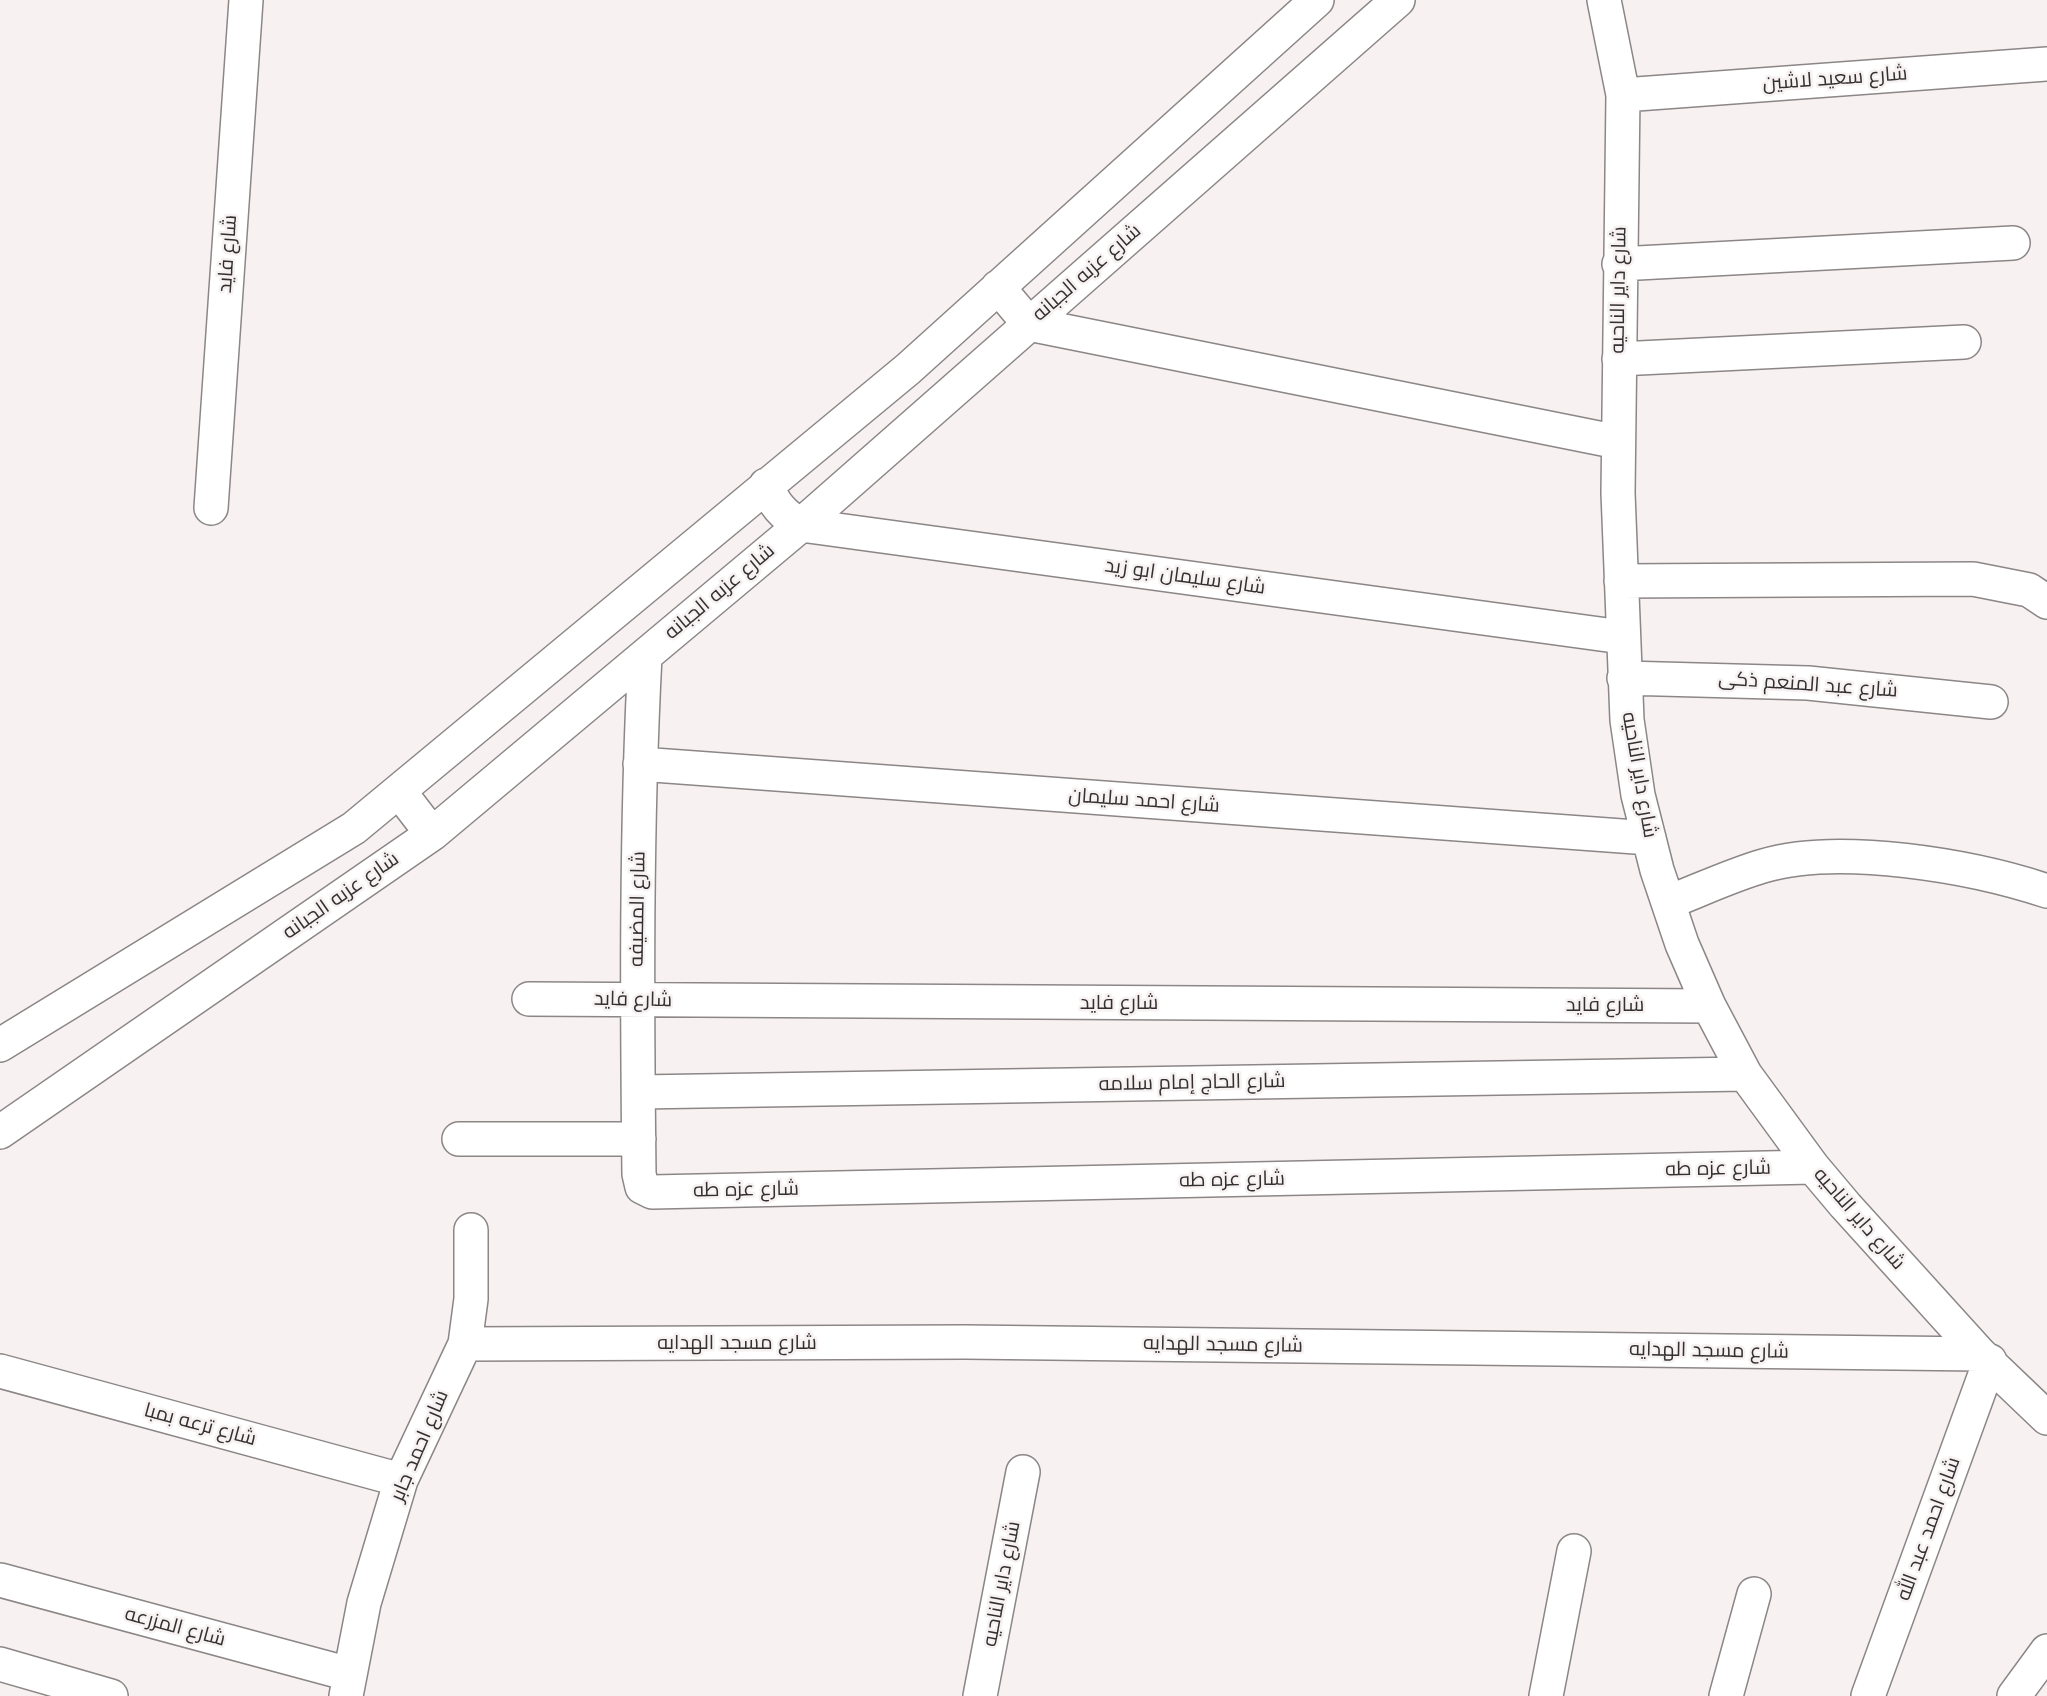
<!DOCTYPE html>
<meta charset="utf-8">
<style>
body{margin:0}
canvas{display:block;background:#f7f1f1}
</style>
<canvas width="2047" height="1696"></canvas>
<script>
const ctx = document.querySelector('canvas').getContext('2d');
ctx.lineJoin = 'round';
function trace(path, color, width, dash) { ctx.strokeStyle = color; ctx.lineWidth = width; ctx.lineCap = dash ? 'butt' : 'round'; ctx.setLineDash(dash || []); ctx.stroke(path); }
function write(font, color, halo, rows, align = 'center') {
  ctx.font = font + ' Arial,Cairo,sans-serif'; ctx.lineWidth = 5; ctx.setLineDash([]); ctx.textBaseline = 'middle'; ctx.strokeStyle = halo; ctx.fillStyle = color; for (const [text, x, y, turn = 0] of rows) {
    ctx.save(); ctx.translate(x, y); ctx.rotate((+turn || 0) * Math.PI / 180); ctx.textAlign = isNaN(turn) ? turn : align; if (halo) ctx.strokeText(text, 0, 0); ctx.fillText(text, 0, 0); ctx.restore();
  }
}
const street = new Path2D(`
 M 1604,0 L 1623,95 L 1618,493 L 1627,720 L 1638,795 L 1657,870 L 1682,944 L 1709,1006 L 1745,1074 L 1813,1167 L 1845,1205 L 1980,1354 L 2047,1418
 M 1623,95 L 2047,64
 M 1619,264 L 2013,243
 M 998,287 L 1029,324 L 1618,442
 M 1619,359 L 1964,342
 M 766,485 C 774,504 783,515 801,525 L 1622,637
 M 211,508 L 246,0
 M 1621,581 L 1973,579 L 2029,590 L 2047,602
 M 645,656 C 636,828 637,1001 639,1174 L 642,1187 L 652,1192 L 1813,1167
 M 1624,678 L 1808,683 L 1991,702
 M 640,764 L 1649,838
 M 399,791 L 432,834
 M 1669,902 C 1700,890 1732,875 1763,866 C 1839,843 1972,866 2047,891
 M 529,999 L 1709,1006
 M 0,1045 L 354,828 L 908,369 L 1317,0
 M 639,1092 L 1745,1074
 M 0,1132 L 432,834 L 801,525 L 1398,0
 M 459,1139 L 639,1139
 M 465,1344 L 965,1342 L 1980,1354
 M 0,1371 L 401,1480
 M 0,1580 L 349,1674
 M 0,1664 L 111,1696
 M 346,1696 L 364,1603 L 401,1480 L 465,1344 L 471,1299 L 471,1230
 M 980,1696 L 1023,1472
 M 1546,1696 L 1574,1551
 M 1726,1696 L 1754,1594
 M 1868,1696 L 1990,1361
 M 2014,1696 L 2047,1651`);
trace(street, '#8c8687', 36);
trace(street, '#fff', 33);
write('20px', '#323031', '#f7f1f1', [
 ["شارع سعيد لاشين",1835,79,-4],
 ["شارع فايد",228,254,-86],
 ["شارع عزبه الجبانه",1087,273,-41],
 ["شارع داير الناحيه",1619,290,-89],
 ["شارع سليمان ابو زيد",1185,577,8],
 ["شارع عزبه الجبانه",720,592,-40],
 ["شارع عبد المنعم ذكى",1808,685,4],
 ["شارع داير الناحيه",1639,775,80],
 ["شارع احمد سليمان",1144,801,4],
 ["شارع عزبه الجبانه",341,896,-35],
 ["شارع المضيفه",638,909,-89],
 ["شارع فايد",633,1000,1],
 ["شارع فايد",1119,1003],
 ["شارع فايد",1605,1005],
 ["شارع الحاج إمام سلامه",1192,1083,-1],
 ["شارع عزه طه",1718,1169,-1],
 ["شارع عزه طه",1232,1180,-1],
 ["شارع عزه طه",746,1190,-1],
 ["شارع داير الناحيه",1859,1219,49],
 ["شارع مسجد الهدايه",737,1343],
 ["شارع مسجد الهدايه",1223,1345,1],
 ["شارع مسجد الهدايه",1709,1351,1],
 ["شارع ترعه بمبا",200,1425,15],
 ["شارع احمد جابر",420,1446,-67],
 ["شارع احمد عبد الله",1929,1529,-70],
 ["شارع داير الناحيه",1002,1584,-79],
 ["شارع المزرعه",175,1627,15]
]);
</script>
